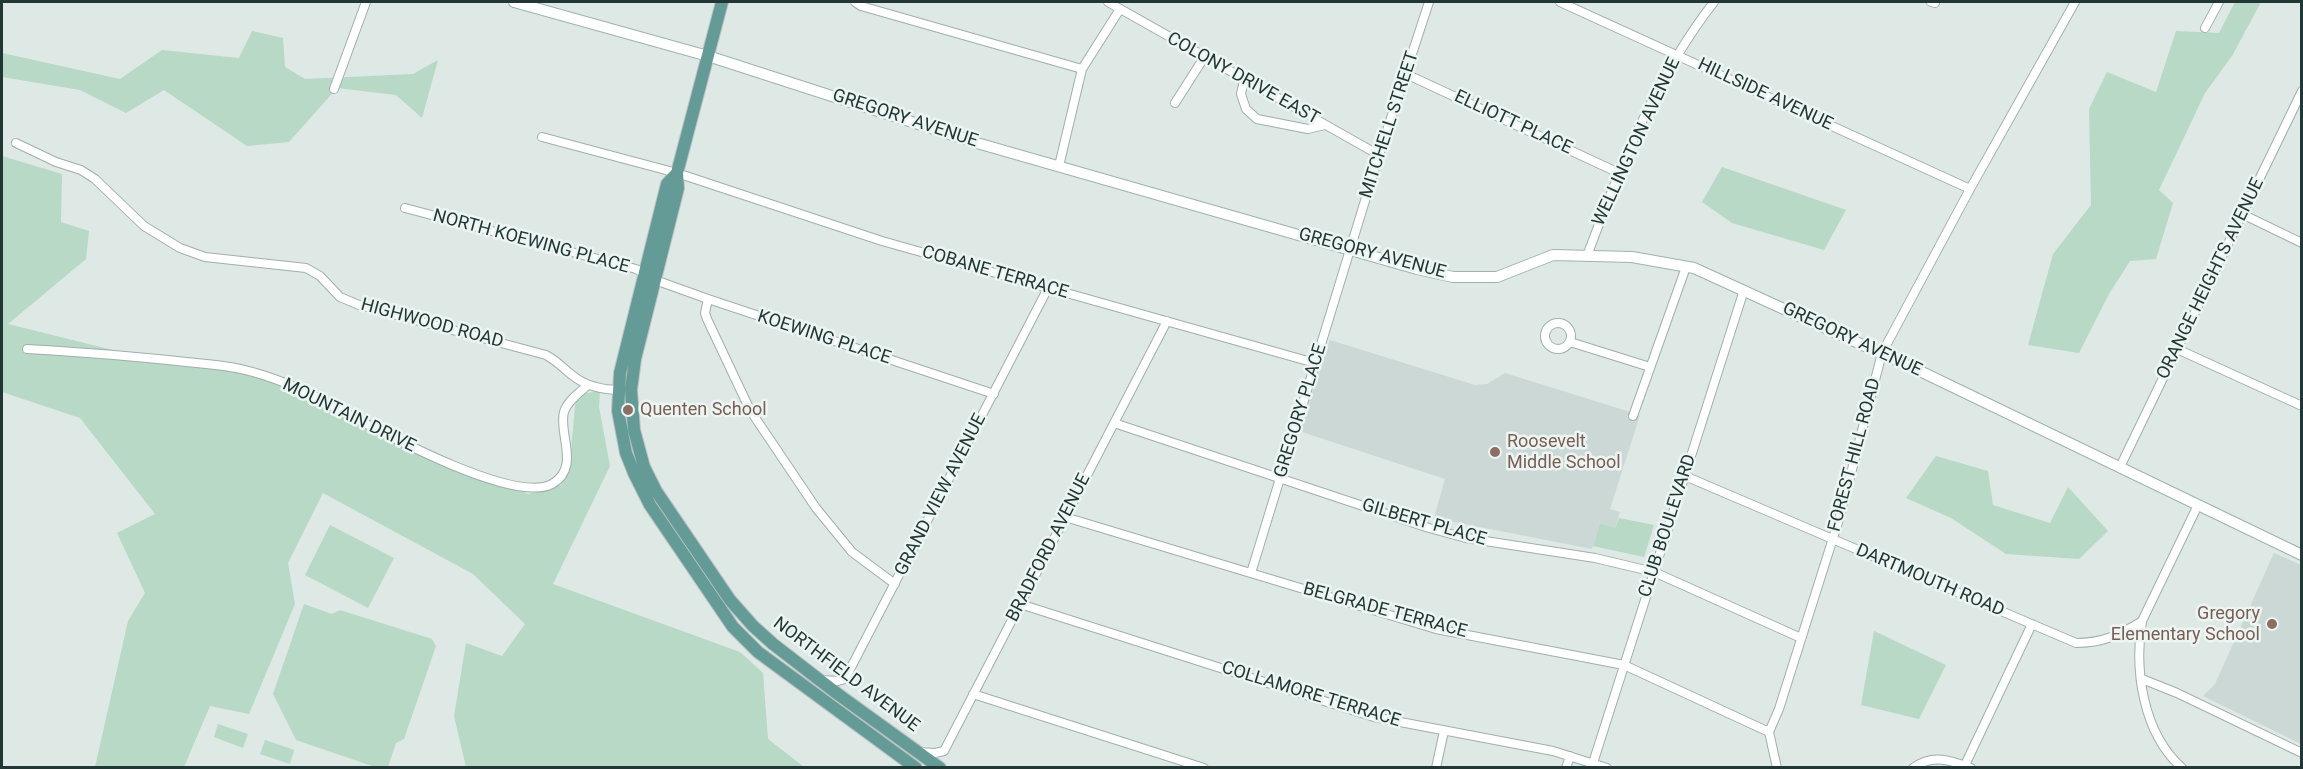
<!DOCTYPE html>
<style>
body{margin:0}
#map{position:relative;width:2303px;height:769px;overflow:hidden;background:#dee8e5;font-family:Roboto,sans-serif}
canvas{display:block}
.frame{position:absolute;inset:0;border:3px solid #203735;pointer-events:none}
</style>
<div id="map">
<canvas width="2303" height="769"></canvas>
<div class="frame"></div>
</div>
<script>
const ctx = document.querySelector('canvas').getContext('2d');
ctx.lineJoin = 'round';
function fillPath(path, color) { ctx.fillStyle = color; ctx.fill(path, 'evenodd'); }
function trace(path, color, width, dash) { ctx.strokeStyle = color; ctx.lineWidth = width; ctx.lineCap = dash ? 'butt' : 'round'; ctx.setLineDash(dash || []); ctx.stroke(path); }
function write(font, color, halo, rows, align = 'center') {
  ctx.font = font + ' Roboto,sans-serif'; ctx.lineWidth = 5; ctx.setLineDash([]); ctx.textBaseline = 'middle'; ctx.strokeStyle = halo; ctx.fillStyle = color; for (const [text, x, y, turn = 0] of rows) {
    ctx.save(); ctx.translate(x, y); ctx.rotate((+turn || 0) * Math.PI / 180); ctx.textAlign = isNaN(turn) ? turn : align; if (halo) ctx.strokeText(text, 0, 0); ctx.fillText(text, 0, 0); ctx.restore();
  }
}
fillPath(new Path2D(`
 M 1330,340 L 1475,385 L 1487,384 L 1505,373 L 1640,415 L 1610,509 L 1620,512 L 1615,528 L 1600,523 L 1592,549 L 1434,518 L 1445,479 L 1299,431 Z
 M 2274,553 L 2301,565 L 2301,744 L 2203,696 L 2215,684 Z`), '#ccd8d5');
fillPath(new Path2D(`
 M 2235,2 L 2261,2 L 2232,56 L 2205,93 L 2159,190 L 2173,203 L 2156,259 L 2130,261 L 2109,294 L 2079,353 L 2028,345 L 2053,254 L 2091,205 L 2089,109 L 2107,72 L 2156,92 L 2176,31 L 2219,33 Z
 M 252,31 L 283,38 L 285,67 L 305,79 L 413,74 L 438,60 L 422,118 L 396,95 L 337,88 L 289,142 L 247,146 L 164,90 L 126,113 L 80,90 L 2,77 L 2,53 L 120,79 L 162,50 L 239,58 Z
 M 2,156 L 62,174 L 61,222 L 89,231 L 86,259 L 8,324 L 125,353 L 245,368 L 528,494 L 561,485 L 569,473 L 576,395 L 600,391 L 599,407 L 610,466 L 553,584 L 740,652 L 763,673 L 768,739 L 804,767 L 466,767 L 454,716 L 466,643 L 502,656 L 525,624 L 473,574 L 323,493 L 288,563 L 295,604 L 249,714 L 210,706 L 184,767 L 95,767 L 128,621 L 145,593 L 117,533 L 155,514 L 80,418 L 2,392 Z
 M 1722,167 L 1846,210 L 1824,250 L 1732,223 L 1702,202 Z
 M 1936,456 L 1988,471 L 1993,505 L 2050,523 L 2068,487 L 2108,531 L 2079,559 L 2006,554 L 1951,518 L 1906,498 Z
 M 1619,518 L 1654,525 L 1644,557 L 1593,546 L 1600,523 L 1615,528 Z
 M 330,525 L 394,558 L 368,608 L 305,575 Z
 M 304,604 L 332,614 L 340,610 L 432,639 L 436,646 L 404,739 L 396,743 L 388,767 L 375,767 L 296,740 L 273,694 Z
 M 1874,631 L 1946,665 L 1919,719 L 1861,705 Z
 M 218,724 L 248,734 L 243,748 L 214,737 Z
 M 265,740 L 294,750 L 290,764 L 260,754 Z`), '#b7d9c6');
const minor = new Path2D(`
 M 855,2 L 861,6 L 1082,69
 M 1108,2 L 1379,155
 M 1560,2 L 1970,189
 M 1931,2 L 1935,3
 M 2205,28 L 2219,2
 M 1406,74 L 1619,173
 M 1244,80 L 1241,94 L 1246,109 L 1257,119 L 1308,129 L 1325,125
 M 334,89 L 366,2
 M 1175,103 L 1205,56
 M 542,137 L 677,173 L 882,241 L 1315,363
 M 16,143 L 56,162 L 81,170 L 95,179 L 144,226 L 180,248 L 205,257 L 306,268 L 320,276 L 340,297 L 359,305 L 546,355 C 557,361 563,368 572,375 C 585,386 605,390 622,390
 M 1059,166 L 1082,69 L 1120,9
 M 405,208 L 636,269 L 655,280 L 708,299 L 994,394
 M 2242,214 L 2302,243
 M 1587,256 C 1620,167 1656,76 1714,2
 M 708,299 L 705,313 L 707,319 L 750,410 L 816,508 L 852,552 L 895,584
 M1545 336a13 13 0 1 1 26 0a13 13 0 1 1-26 0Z
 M 1570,342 L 1650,367
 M 27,349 C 80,352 133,356 186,362 C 205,364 226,365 245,370 C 270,376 303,389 325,402 C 365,423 512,506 552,484 C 581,468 558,433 564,412 C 567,401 580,392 588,385
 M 2177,349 L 2302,406
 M 1633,416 L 1686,267
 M 1114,423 L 1429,528 L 1466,538 L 1595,558 L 1654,572 L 1801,638
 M 2120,467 L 2302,91
 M 1685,476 L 2076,643 C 2102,643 2120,635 2142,621
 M 1065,517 L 1436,629 L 1624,665 L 1769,732
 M 1251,573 L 1379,155 L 1429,2
 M 1020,604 L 1374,717 L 1553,751 L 1607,768
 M 2142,679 L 2177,693 L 2302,753
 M 821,680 L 838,681 L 845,679 L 1048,288
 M 973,694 L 1204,768
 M 919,752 L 935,753 L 944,751 L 1167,321
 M 1593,763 L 1744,290
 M 1965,765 L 2032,624
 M 1436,768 L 1444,731
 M 1566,768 L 1570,756
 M 1777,768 L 1769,732 L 1779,709 L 1840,516 L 1882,353 L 1970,189 L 2075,2
 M 1913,768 C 1933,754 1950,760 1971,768
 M 2182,768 C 2143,733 2134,671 2142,621 L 2198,505`);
const secondary = new Path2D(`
 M 514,2 L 708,56 L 977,143 L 1417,269 L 1453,277 L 1497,277 L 1553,255 L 1632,257 L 1694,268 L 1924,373 L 2302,555`);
const primary = new Path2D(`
 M 722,2 L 677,173 L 678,188 L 635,359 L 631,390 L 634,430 L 644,467 L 656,491 L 730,600 L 753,626 L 773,644 L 839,695 L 940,768
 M 677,173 L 667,184 L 620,373 L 618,411 L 626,453 L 634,473 L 650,505 L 733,627 L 758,652 L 916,768`);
trace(minor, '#a1afad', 10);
trace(secondary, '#9eb3af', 12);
trace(primary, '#bcc3c2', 14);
trace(minor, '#fff', 8);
trace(secondary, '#fff', 10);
trace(primary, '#659b97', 12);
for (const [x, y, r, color] of [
 [628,410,6,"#8d6e63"],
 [1495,452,6,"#8d6e63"],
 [2272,624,6,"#8d6e63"]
]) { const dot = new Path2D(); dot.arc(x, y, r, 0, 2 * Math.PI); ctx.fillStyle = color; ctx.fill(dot); trace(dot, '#edf5f3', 2); }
write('18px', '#203735', '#edf5f3', [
 ["COLONY DRIVE EAST",1243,79,29],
 ["HILLSIDE AVENUE",1765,95,25],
 ["GREGORY AVENUE",905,119,18],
 ["ELLIOTT PLACE",1513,123,25],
 ["MITCHELL STREET",1390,125,-72],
 ["WELLINGTON AVENUE",1637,142,-65],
 ["NORTH KOEWING PLACE",531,242,15],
 ["GREGORY AVENUE",1372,254,15],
 ["COBANE TERRACE",995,273,16],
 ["ORANGE HEIGHTS AVENUE",2211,279,-64],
 ["HIGHWOOD ROAD",432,324,15],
 ["KOEWING PLACE",824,338,18],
 ["GREGORY AVENUE",1852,340,25],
 ["GREGORY PLACE",1301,411,-73],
 ["MOUNTAIN DRIVE",349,416,26],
 ["FOREST HILL ROAD",1855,455,-75],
 ["GRAND VIEW AVENUE",941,495,-63],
 ["GILBERT PLACE",1424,523,16],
 ["CLUB BOULEVARD",1668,526,-72],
 ["BRADFORD AVENUE",1049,548,-63],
 ["DARTMOUTH ROAD",1930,581,23],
 ["BELGRADE TERRACE",1385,611,15],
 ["NORTHFIELD AVENUE",846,675,37],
 ["COLLAMORE TERRACE",1311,695,17]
]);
write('18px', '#785e54', '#edf5f3', [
 ["Quenten School",640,410],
 ["Roosevelt",1507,442],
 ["Middle School",1507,463],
 ["Gregory",2260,614,"right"],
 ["Elementary School",2260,635,"right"]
], 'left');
</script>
